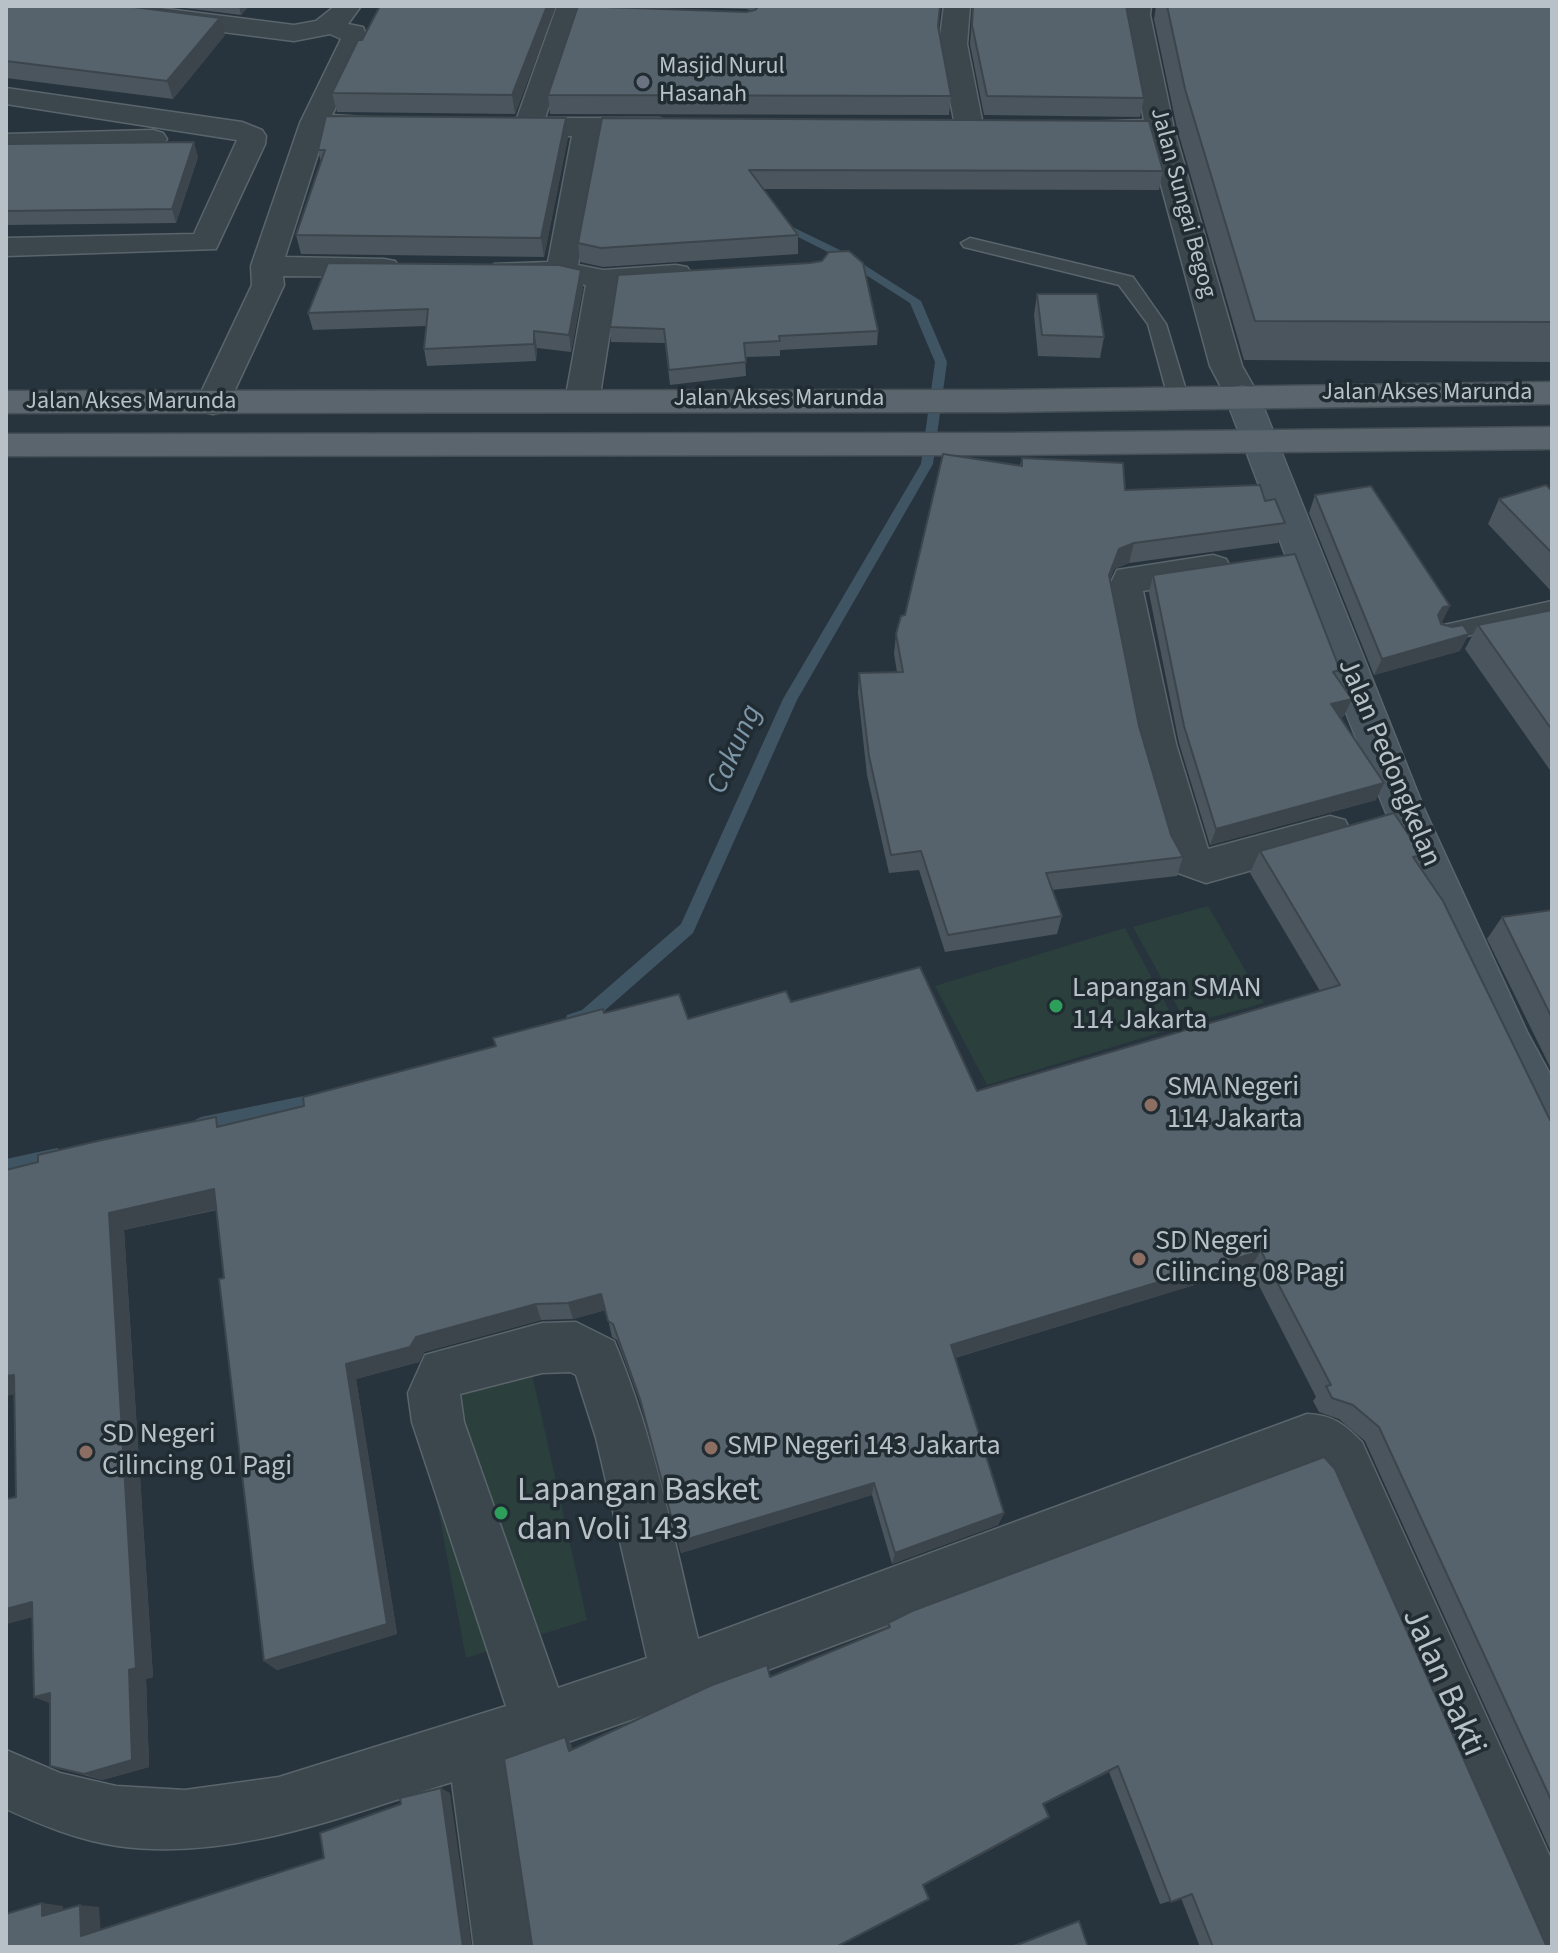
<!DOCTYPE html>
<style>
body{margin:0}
#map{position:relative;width:1558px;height:1953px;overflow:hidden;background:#28343d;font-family:"Source Sans 3",sans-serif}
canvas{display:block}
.frame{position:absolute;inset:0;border:8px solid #b8c1c8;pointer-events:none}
</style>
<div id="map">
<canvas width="1558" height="1953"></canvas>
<div class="frame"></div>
</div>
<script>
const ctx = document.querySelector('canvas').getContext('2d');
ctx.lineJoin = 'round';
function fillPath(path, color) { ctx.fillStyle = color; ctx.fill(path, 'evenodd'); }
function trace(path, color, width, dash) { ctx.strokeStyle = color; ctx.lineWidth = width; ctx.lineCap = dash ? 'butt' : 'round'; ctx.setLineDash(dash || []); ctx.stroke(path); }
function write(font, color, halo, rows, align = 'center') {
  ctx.font = font + ' "Source Sans 3",sans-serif'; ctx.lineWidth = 7; ctx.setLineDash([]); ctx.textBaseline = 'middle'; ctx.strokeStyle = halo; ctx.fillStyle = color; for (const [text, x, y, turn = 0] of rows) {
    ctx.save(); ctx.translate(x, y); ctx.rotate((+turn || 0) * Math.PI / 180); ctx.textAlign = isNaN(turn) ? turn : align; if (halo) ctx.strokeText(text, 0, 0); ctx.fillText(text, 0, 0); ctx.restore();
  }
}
fillPath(new Path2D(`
 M 1208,906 L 1264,1003 L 1187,1024 L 1133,927 Z
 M 1125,928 L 1178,1027 L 987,1085 L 935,986 Z
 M 532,1374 L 587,1620 L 466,1658 L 419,1406 Z`), '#2b403d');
fillPath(new Path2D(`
 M 776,219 L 844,252 L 921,301 L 947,362 L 933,464 L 797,700 L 693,933 L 594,1020 L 573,1027 L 567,1025 L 565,1020 L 567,1015 L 582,1010 L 681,924 L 783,699 L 921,464 L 935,362 L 910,303 L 836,256 L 772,224 L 770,222 Z
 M 323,1092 L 329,1094 L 331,1099 L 329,1104 L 323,1106 L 201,1133 L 195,1130 L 193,1125 L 195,1120 L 201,1117 Z
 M 57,1148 L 63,1151 L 66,1156 L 63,1161 L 6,1175 L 6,1159 Z`), '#405563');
const lane = new Path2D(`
 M 970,238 L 1133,277 L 1166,324 L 1188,397 L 1185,401 L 1171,401 L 1168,397 L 1148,324 L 1119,285 L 964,247 L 961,243 Z
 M 1552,601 L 1552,617 L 1444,641 L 1436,639 L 1433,633 L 1436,627 L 1444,625 Z`);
const street = new Path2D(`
 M 68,6 L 144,6 L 294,25 L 316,21 L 335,6 L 361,6 L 348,24 L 363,27 L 368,40 L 332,115 L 394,119 L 398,125 L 394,131 L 325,132 L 285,257 L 384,259 L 395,261 L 400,268 L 395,275 L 384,277 L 283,276 L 284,285 L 225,411 L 213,414 L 201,411 L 196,403 L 252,285 L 251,266 L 300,123 L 341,39 L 330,34 L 294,41 L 81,14 L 72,12 Z
 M 557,6 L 637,8 L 646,10 L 650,16 L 646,22 L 637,24 L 578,22 L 545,118 L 659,118 L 669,121 L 673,127 L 669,133 L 601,136 L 578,265 L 603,270 L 676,265 L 687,267 L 692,274 L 687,281 L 617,287 L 599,401 L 594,409 L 582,412 L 570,409 L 565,401 L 586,285 C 556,279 524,285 494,278 L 489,271 L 494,264 L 548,262 L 572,136 L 508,136 L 498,133 L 494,127 L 498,121 L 517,118 Z
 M 944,6 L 970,6 L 967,44 L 983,125 L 979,131 L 969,134 L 959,131 L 955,125 L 939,44 Z
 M 1125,6 L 1151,6 L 1150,15 L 1174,129 L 1242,366 L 1259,396 L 1254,404 L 1242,407 L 1230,404 L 1210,366 L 1148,137 L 1082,134 L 1078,128 L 1082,122 L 1144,120 L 1124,15 Z
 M 6,88 L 242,122 L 262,130 L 266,136 L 265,144 L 216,249 L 6,256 L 6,238 L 194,234 L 237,140 L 6,104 Z
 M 153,130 L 163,133 L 167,139 L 163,145 L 6,152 L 6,134 Z
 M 1213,555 L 1226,559 L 1231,568 L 1226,577 L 1143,591 L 1176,744 L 1208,849 L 1330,816 L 1345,820 L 1351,832 L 1345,844 L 1206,883 L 1178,873 L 1168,853 L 1136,744 L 1107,591 L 1117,570 Z
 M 576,1322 L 614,1341 C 654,1436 674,1540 698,1639 L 1307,1414 C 1333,1415 1344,1424 1362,1442 L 1552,1861 L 1552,1947 L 1528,1947 L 1324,1480 L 1312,1467 L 679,1703 L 508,1763 L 536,1947 L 474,1947 L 452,1782 C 343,1816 233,1862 117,1846 C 78,1840 41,1825 6,1809 L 6,1750 L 60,1773 L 116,1786 L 185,1790 L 279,1777 L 506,1706 L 412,1422 L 408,1393 L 425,1355 L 542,1323 ZM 570,1372 L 576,1375 L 596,1438 L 647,1658 L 558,1688 L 464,1422 L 460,1394 L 542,1373 Z`);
const secondary = new Path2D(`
 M 1242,385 L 1254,388 L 1259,396 L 1425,811 L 1527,1032 L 1552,1078 L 1552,1143 L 1536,1137 C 1410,900 1321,646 1225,396 L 1230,388 Z`);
const primary = new Path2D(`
 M 1552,382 L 1552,404 L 1006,412 L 6,413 L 6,391 L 1006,390 Z
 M 1552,427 L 1552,449 L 1008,455 L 6,456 L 6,434 L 1008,433 Z`);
trace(lane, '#59646b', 3);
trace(street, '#59646b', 3);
trace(secondary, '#59646b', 3);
trace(primary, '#454f56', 3);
fillPath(lane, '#3c464d');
fillPath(street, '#3c464d');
fillPath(secondary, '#4a565f');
fillPath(primary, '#5a656d');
fillPath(new Path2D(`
 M 6,6 L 225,35 L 173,99 L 6,78 Z
 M 168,6 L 249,6 L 241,15 Z
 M 380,6 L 556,6 L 515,114 L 337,112 L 332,93 Z
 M 652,6 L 941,6 L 938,29 L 951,96 L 949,115 L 550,114 L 548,95 L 746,12 L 753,11 L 746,9 Z
 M 973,6 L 1144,98 L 1140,117 L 984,115 L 970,44 Z
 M 1156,6 L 1552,6 L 1552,362 L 1244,360 L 1177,128 L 1154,19 Z
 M 602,118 L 1163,171 L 1159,190 L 763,189 L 798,235 L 798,254 L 603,267 L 580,262 L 578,243 Z
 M 568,137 L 544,257 L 301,254 L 296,235 L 321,162 L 318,150 Z
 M 6,144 L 198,157 L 176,223 L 6,225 Z
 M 581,270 L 583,287 L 571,352 L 537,348 L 536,361 L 427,366 L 424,349 L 426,326 L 313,330 L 308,313 Z
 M 1037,294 L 1104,337 L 1100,358 L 1038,356 L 1034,315 Z
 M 610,327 L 878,331 L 877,345 L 780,350 L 780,356 L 745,357 L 746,376 L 670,385 L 665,343 L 611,342 Z
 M 1022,458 L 1125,490 L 1265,501 L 1285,523 L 1278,543 L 1129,563 L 1114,569 L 1110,580 L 1139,726 L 1171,835 L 1183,857 L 1177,876 L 1052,890 L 1062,916 L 1057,934 L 945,952 L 919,870 L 889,873 L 867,775 L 858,693 L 859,673 L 897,672 L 894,654 L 896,634 L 905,615 L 1020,465 Z
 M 1552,491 L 1552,592 L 1488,524 L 1499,499 Z
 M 1315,495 L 1442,622 L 1460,651 L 1374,675 L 1309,513 Z
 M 1153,575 L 1340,670 L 1337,677 L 1344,716 L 1340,718 L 1376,800 L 1210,845 L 1179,743 L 1149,593 Z
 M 1552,610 L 1552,773 L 1465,649 L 1478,625 Z
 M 1260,851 L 1422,855 L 1417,863 L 1550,1120 L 1552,1120 L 1552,1854 L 1365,1441 L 1339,1419 L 1319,1412 L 1313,1401 L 1316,1397 L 1250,1268 L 955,1358 L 1004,1513 L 998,1525 L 892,1564 L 872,1495 L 681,1553 L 644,1413 L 617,1340 L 612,1337 L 606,1310 L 573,1319 L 541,1320 L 424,1352 L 419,1362 L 356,1379 L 397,1634 L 277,1670 L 264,1661 L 217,1210 L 124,1230 L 153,1677 L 146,1679 L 149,1767 L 102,1780 L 50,1766 L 50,1703 L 32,1617 L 6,1624 L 6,1499 L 16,1497 L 14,1394 L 6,1396 L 6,1170 L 222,1126 L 304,1106 L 604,1013 L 688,1019 L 791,1002 L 977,1091 L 1320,991 L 1250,873 Z
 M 1552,910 L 1552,1071 L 1487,939 L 1502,917 Z
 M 888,1623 L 1547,1947 L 1550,1947 L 1200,1947 L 1181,1898 L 1160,1904 L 1109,1772 L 1043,1805 L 1042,1822 L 923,1886 L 532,1945 L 571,1744 L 572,1749 L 770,1677 L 887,1628 Z
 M 1079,1921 L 1088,1947 L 1009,1947 L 1071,1924 Z`), '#4a555d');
fillPath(new Path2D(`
 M 239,6 L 249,6 L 241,15 Z
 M 547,6 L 556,6 L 515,114 L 512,95 Z
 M 220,18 L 225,35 L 173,99 L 167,81 Z
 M 566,118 L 568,137 L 544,257 L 541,238 Z
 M 194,142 L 198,157 L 176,223 L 172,209 Z
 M 581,270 L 583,287 L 571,352 L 569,335 Z
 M 534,331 L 537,348 L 536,361 L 534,344 Z
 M 1134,543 L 1129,563 L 1114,569 L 1104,595 L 1109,575 L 1119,549 Z
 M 1450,606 L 1442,622 L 1435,624 L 1438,615 L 1443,607 Z
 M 1469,634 L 1460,651 L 1374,675 L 1382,659 Z
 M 1352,699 L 1344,716 L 1324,721 L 1331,704 Z
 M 1384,783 L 1376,800 L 1210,845 L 1216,829 Z
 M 214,1189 L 227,1207 L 124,1230 L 153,1677 L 146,1679 L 149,1767 L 102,1780 L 84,1774 L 109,1213 Z
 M 1261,1251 L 1250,1268 L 947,1360 L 951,1345 Z
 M 601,1294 L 606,1310 L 573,1319 L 568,1303 Z
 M 536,1304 L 541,1320 L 424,1352 L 419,1362 L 356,1379 L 397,1634 L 277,1670 L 264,1661 L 346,1364 L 416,1337 Z
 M 14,1375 L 32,1389 L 6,1396 L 6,1376 Z
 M 874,1483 L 872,1495 L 681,1553 L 678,1542 Z
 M 1004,1513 L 998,1525 L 892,1564 L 895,1553 Z
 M 32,1602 L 51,1612 L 6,1624 L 6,1609 Z
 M 50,1693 L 54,1705 L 34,1697 Z
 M 565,1737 L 571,1744 L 574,1757 L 569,1751 Z
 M 1118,1766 L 1109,1772 L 1035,1809 L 1043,1804 Z
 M 441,1788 L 450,1793 L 472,1947 L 463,1947 Z
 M 1049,1817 L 1042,1822 L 919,1888 L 923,1885 Z
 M 42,1903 L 63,1906 L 63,1918 L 42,1916 Z
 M 80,1905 L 99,1907 L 101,1937 L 81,1936 Z`), '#3c454c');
const building = new Path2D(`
 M 6,6 L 126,6 L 220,18 L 167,81 L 6,61 Z
 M 380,6 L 547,6 L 512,95 L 332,93 L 358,40 L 362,40 Z
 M 578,6 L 746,12 L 755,10 L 759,6 L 940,6 L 938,26 L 951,96 L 548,95 Z
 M 973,6 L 1126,6 L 1144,98 L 987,96 L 972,25 Z
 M 1167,6 L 1552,6 L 1552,322 L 1255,321 L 1185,89 Z
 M 326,116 L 566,118 L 541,238 L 296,235 L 325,150 L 318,150 Z
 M 602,118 L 1149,121 L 1163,171 L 749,170 L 798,235 L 601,248 L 578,243 Z
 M 194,142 L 172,209 L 6,211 L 6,144 Z
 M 849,251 L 863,263 L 878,331 L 779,336 L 780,341 L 744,343 L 746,362 L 669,370 L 664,329 L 610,327 L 618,275 L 810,263 L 822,261 L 829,252 Z
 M 328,263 L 559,265 L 581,270 L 569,335 L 534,331 L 534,344 L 424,349 L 428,309 L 308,313 Z
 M 1037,294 L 1097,294 L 1104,337 L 1042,335 Z
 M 943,454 L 1022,466 L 1022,458 L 1123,463 L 1125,490 L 1260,485 L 1265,501 L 1275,499 L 1285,523 L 1134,543 L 1119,549 L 1109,575 L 1139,726 L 1171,835 L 1183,857 L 1046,873 L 1062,916 L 948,935 L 921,851 L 891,855 L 869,756 L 859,673 L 903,672 L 896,634 L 901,616 L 905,615 Z
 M 1546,485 L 1552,491 L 1552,553 L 1499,499 Z
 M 1371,486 L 1450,606 L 1443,607 L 1438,615 L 1441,624 L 1452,627 L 1463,625 L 1469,634 L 1382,659 L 1315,495 Z
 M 1295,554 L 1340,670 L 1333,672 L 1352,699 L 1331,704 L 1384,783 L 1216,829 L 1184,726 L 1153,575 Z
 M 1552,610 L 1552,730 L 1478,625 Z
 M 1394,813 L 1422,855 L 1413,857 L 1443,901 L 1550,1120 L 1552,1120 L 1552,1802 L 1379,1427 L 1353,1405 L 1332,1398 L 1326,1386 L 1331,1385 L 1261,1251 L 951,1345 L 1004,1513 L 895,1553 L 874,1483 L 678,1542 L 640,1399 L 613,1324 L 608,1321 L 601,1294 L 568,1303 L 536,1304 L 416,1337 L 410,1347 L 346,1364 L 387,1624 L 264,1661 L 219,1279 L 224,1278 L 214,1189 L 109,1213 L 136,1668 L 129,1670 L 132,1760 L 84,1774 L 50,1766 L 50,1693 L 34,1697 L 32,1602 L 6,1609 L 6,1499 L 16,1497 L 14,1375 L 6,1376 L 6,1170 L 38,1162 L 38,1155 L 102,1140 L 216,1117 L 217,1127 L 304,1106 L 303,1097 L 496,1046 L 493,1038 L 603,1009 L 604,1013 L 679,994 L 688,1019 L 786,991 L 791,1002 L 920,967 L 977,1091 L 1340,985 L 1260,851 Z
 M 1552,910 L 1552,1018 L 1502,917 Z
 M 1324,1457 L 1335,1469 L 1547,1947 L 1550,1947 L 1213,1947 L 1192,1894 L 1171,1902 L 1118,1766 L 1043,1804 L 1049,1817 L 923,1885 L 929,1899 L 836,1947 L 530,1947 L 532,1945 L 504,1759 L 565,1737 L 569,1751 L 712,1685 L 767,1665 L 770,1677 L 890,1627 L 888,1623 L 912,1611 Z
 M 441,1788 L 463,1947 L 6,1947 L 6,1914 L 42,1903 L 42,1916 L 80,1905 L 81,1936 L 324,1858 L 320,1833 L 401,1804 L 400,1798 Z
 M 1079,1921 L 1088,1947 L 1012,1947 Z`);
fillPath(building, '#56636c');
trace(building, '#3c454c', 2);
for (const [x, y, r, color] of [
 [643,82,8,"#6b7280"],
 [1056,1006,8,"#2e9e5b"],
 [1151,1105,8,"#8d6e63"],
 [1139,1259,8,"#8d6e63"],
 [711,1448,8,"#8d6e63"],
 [86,1452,8,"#8d6e63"],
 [501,1513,8,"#2e9e5b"]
]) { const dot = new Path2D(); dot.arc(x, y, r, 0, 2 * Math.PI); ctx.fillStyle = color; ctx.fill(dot); trace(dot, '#202b32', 3); }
write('24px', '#b8c1c8', '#202b32', [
 ["Masjid Nurul",659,68],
 ["Hasanah",659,96]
], 'left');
write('24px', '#b8c1c8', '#202b32', [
 ["Jalan Sungai Begog",1182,203,75],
 ["Jalan Akses Marunda",1427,394],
 ["Jalan Akses Marunda",779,400],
 ["Jalan Akses Marunda",131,403]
]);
write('28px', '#b8c1c8', '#202b32', [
 ["Jalan Pedongkelan",1388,763,67]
]);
write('28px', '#b8c1c8', '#202b32', [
 ["Lapangan SMAN",1072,990],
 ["114 Jakarta",1072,1022],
 ["SMA Negeri",1167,1089],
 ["114 Jakarta",1167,1121],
 ["SD Negeri",1155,1243],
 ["Cilincing 08 Pagi",1155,1275],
 ["SD Negeri",102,1436],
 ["Cilincing 01 Pagi",102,1468],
 ["SMP Negeri 143 Jakarta",727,1448]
], 'left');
write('italic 30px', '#7c96a7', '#202b32', [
 ["Cakung",736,750,-66]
]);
write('34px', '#b8c1c8', '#202b32', [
 ["Lapangan Basket",517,1493],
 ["dan Voli 143",517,1532]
], 'left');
write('34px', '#b8c1c8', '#202b32', [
 ["Jalan Bakti",1442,1683,66]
]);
</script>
